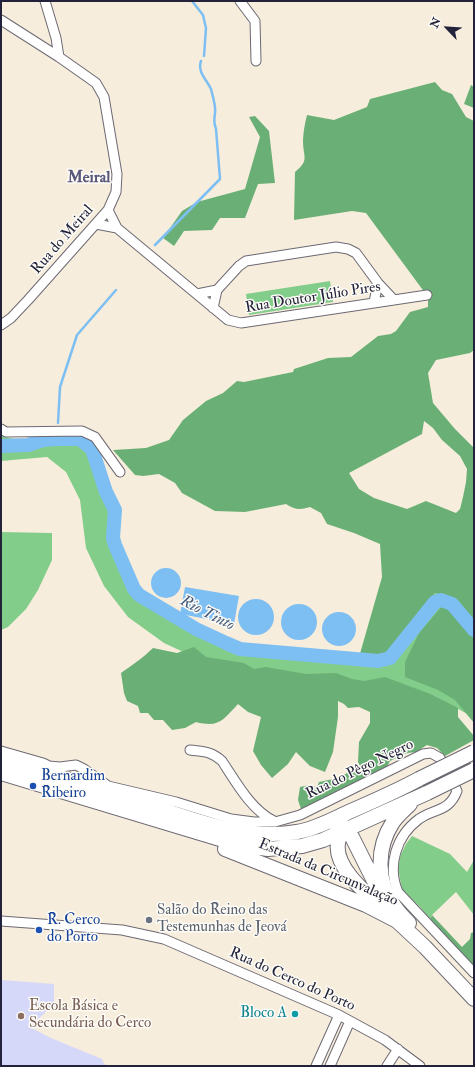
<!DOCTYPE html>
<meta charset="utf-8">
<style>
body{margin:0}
#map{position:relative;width:475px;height:1067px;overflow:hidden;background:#f7eddc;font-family:"IM FELL Double Pica",serif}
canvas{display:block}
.frame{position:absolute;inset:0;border:2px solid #22223b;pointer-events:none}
.north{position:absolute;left:427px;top:8px;width:40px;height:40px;-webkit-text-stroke:3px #fdfcf7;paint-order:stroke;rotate:295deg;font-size:11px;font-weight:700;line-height:16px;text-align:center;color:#22223b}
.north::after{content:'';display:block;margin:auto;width:14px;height:18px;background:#22223b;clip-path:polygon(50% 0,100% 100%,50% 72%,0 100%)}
</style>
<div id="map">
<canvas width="475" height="1067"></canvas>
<div class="frame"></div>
<div class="north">N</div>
</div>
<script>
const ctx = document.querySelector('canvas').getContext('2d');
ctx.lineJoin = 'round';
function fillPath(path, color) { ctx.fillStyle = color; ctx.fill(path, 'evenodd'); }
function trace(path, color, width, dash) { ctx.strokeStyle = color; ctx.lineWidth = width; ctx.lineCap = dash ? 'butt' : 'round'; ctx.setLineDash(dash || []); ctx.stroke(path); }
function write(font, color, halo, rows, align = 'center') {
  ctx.font = font + ' "IM FELL Double Pica",serif'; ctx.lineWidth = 3; ctx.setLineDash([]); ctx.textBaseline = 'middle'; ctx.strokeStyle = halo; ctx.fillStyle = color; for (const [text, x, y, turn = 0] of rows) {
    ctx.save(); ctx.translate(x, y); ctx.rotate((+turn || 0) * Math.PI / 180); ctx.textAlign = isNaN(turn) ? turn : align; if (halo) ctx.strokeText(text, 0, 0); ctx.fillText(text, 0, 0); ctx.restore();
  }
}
fillPath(new Path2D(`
 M 1,980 L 54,984 L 54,1004 L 30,1027 L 51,1038 L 102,1059 L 104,1064 L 109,1066 L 1,1066 Z`), '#d6d8f9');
fillPath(new Path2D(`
 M 330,281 L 333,302 L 249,315 L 246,294 Z
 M 78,434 L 85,437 L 98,448 L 107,482 L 121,513 L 117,539 L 139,589 L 182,616 L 244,646 L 359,657 L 378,656 L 389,654 L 435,593 L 457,601 L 471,716 L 433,695 L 205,662 L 164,643 L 128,617 L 104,586 L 86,548 L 80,500 L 66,472 L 47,457 L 1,461 L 1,436 C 15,440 20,439 33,440 C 44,431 65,435 78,434 Z
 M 1,532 L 52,533 L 52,560 L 38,590 L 26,609 L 8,627 L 1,630 Z
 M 412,836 L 450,854 L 467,872 L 474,860 L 474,915 L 456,892 L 432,915 L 430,920 L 420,907 L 402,890 L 398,867 L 401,854 L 406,844 Z`), '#83cd8a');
fillPath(new Path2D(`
 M 435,82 L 442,90 L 452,94 L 466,117 L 474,121 L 474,350 L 470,353 L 436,360 L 428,373 L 433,403 L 455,429 L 474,448 L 474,723 L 455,700 L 438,690 L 405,677 L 405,662 L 419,633 L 449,598 L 435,593 L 389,654 L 378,656 L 359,657 L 382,577 L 380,544 L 354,533 L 327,524 L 321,513 L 310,507 C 300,510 295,510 286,504 L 245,512 L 215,511 L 182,493 L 175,483 L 159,474 L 143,476 L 135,475 L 113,450 L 146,448 L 169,440 L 183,420 L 206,401 L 223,393 L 237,381 L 244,382 L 293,372 L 294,369 L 328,358 L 351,357 L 378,336 L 391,334 L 396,331 L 410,312 L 428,307 L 428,297 L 366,213 L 352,211 L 294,220 L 295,172 C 310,160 303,157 303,141 C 303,133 305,123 307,115 L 334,120 L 367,107 L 370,99 ZM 424,421 L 433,428 L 442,440 L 460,456 L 467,469 L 466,482 L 463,497 L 460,509 L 456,513 L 426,501 L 407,509 L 374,498 L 359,489 L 349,473 L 422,434 Z
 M 471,85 L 474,87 L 474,108 L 464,104 Z
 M 255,116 L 269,131 L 275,183 L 258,184 L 245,218 L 220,218 L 212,230 L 184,231 L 174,246 L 163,238 L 182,211 L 197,202 L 245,189 L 260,137 L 249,117 Z
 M 194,647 L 206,657 L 244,663 L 254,669 L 266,667 L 306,674 L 336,673 L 352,679 L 364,681 L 385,677 L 433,695 L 458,708 L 458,717 L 474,736 L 474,740 L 445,756 L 437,748 L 427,745 L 416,752 L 407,753 L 390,761 L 387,767 L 371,774 L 343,790 L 340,789 C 328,797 315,803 301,809 L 298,800 L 300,787 L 309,785 L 317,787 L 319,782 L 338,778 L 360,766 L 358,762 L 359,742 L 370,723 L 370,712 L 359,707 L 348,708 L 344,704 L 338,701 L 338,717 L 333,752 L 325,772 L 310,766 L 296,752 L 288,764 L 272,778 L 261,765 L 253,751 L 261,717 L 248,712 L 238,704 C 223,720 219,728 196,722 L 185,728 L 172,730 L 163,720 L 154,720 L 148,713 L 140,713 L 138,706 L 127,701 L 124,693 L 121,673 C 132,665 143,658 153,648 L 177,653 Z
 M 432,915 L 462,947 L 470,939 L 471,933 L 474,932 L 474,966 L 430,920 Z`), '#6ab076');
fillPath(new Path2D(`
 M151 583a15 15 0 1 1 30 0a15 15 0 1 1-30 0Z
 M 185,587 L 239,596 L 234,624 L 180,614 Z
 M238 617a18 18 0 1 1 36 0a18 18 0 1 1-36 0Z
 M281 622a18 18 0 1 1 36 0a18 18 0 1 1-36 0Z
 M322 629a17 17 0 1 1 34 0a17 17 0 1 1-34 0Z`), '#7dbff2');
trace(new Path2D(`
 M 192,1 L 203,15 L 206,28 L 204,56
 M 155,245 L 220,179 L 216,129 C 212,119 216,117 215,108 C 215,104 212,93 211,89 C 207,80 197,72 201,61
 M 58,423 L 60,387 L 77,335 L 116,290`), '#7dbff2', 2.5);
trace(new Path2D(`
 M 1,446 L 28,445 L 43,440 L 57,439 L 80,439 L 92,449 L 106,492 L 115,510 L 113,538 L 115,545 L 134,589 L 139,595 L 196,629 L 226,643 L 240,649 L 378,661 L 390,658 L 435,602 L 441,600 L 452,604 L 474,630`), '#7dbff2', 14);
const minor = new Path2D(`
 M 45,1 L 56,38 L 59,57
 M 240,1 L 255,21 L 256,61
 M 1,20 L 59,57 L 96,83 L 104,97 L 117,174 L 116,192 L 108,210 L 28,300 L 11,318 L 1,325
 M 108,210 L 117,228 L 228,320 L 241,323 L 427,295
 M 96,224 L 117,228
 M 197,294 L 217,290
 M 374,302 L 378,283
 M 213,308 L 217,290 L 239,266 L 246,261 L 336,247 L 348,249 L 356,253 L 378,283 L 393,299
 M 1,429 L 6,432 L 82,431 L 95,437 L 120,472
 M 190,750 C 204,752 211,751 222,761 C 236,782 251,810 274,821
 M 1,751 L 43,763 L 55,769
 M 49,766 L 60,767 L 76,765 L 84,769 L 108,786 L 176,802 L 231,819 L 254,822 L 275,822 L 300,815 L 423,754 L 431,753 L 440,758 L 457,791 C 449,812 435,808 419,819 C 396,836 387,866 398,892 L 474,973
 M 1,921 L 122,930 L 164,939 L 339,1015 L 385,1040 L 420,1066
 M 316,1066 L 339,1015
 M 330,1066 L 350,1021
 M 387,1066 L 398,1049`);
const primary = new Path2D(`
 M 1,760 C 49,773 96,788 143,803 C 192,819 245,841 297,832 C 316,829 333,819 351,811 C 374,801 397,791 419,779
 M 1,773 L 240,845 L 268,849 L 302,846 L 323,840 L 427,793
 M 337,827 L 343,830 L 352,837 L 380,893
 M 345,827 C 343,831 340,835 339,839 C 330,865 368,895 385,910
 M 225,849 L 366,905 L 397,921 L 425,947 L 474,999
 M 409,923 C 404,918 399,913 395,907 C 376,882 376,848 393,822 C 398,815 404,810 410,804`);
trace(minor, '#6d6973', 11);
trace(primary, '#6d6973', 16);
trace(minor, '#fff', 9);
trace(primary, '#fff', 14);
const primaryBridge = new Path2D(`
 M 419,779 L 474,752
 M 427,793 L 474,770`);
trace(primaryBridge, '#6d6973', 16, []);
trace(primaryBridge, '#fff', 14);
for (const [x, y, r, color] of [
 [33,786,4,"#1a4fb4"],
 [149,920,4,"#6b7280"],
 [39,930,4,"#1a4fb4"],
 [295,1014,4,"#0f9aa8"],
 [21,1016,4,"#8d6e63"]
]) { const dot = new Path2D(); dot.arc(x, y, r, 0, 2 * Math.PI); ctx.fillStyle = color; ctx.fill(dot); trace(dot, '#fdfcf7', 1.5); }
write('15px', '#22223b', '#fdfcf7', [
 ["Rua do Meiral",63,240,-49],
 ["Rua Doutor Júlio Pires",313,298,-9],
 ["Rua do Pêgo Negro",360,770,-26],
 ["Estrada da Circunvalação",328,873,23],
 ["Rua do Cerco do Porto",292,980,24]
]);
write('15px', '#164399', '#fdfcf7', [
 ["Bernardim",41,777],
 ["Ribeiro",41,794],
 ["R. Cerco",47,921],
 ["do Porto",47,938]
], 'left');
write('15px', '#5b616d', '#fdfcf7', [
 ["Salão do Reino das",157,911],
 ["Testemunhas de Jeová",157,928]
], 'left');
write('15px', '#785e54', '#fdfcf7', [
 ["Escola Básica e",29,1007],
 ["Secundária do Cerco",29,1024]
], 'left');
write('15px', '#0d838f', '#fdfcf7', [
 ["Bloco A",287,1014]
], 'right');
write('bold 16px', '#5a587a', '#fdfcf7', [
 ["Meiral",89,179]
]);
write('italic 16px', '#42597b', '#fdfcf7', [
 ["Rio Tinto",207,614,27]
]);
</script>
